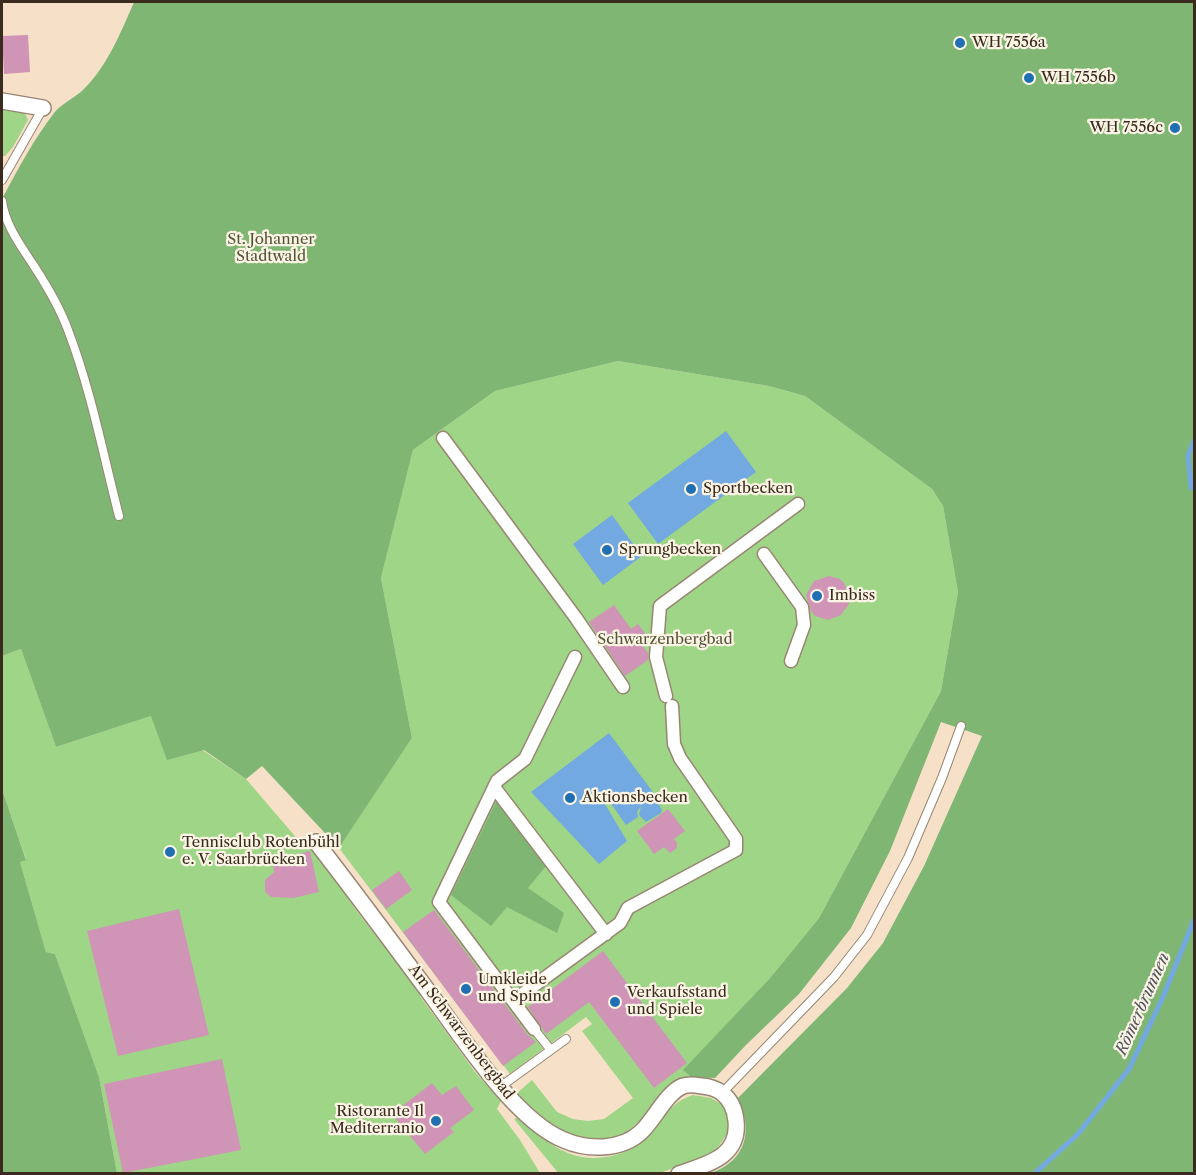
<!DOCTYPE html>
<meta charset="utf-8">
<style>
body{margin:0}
#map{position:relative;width:1196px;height:1175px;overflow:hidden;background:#f6e1c8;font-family:"Libre Caslon Text",serif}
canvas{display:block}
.frame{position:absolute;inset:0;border:3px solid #3b2a1e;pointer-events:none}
</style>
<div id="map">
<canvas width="1196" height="1175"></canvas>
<div class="frame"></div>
</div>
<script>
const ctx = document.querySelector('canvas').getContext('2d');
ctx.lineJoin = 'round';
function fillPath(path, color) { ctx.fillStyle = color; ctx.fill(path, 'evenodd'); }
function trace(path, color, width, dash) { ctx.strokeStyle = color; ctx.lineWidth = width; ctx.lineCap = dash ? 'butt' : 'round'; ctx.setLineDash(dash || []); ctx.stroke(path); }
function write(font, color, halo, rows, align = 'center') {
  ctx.font = font + ' "Libre Caslon Text",serif'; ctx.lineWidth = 4.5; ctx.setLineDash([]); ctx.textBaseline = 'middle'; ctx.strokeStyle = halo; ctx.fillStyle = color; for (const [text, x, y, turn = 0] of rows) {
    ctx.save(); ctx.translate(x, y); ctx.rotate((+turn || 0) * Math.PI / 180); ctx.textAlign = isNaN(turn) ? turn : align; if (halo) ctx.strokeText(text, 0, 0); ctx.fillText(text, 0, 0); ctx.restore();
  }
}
fillPath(new Path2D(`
 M 7,109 L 25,113 L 28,120 L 13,147 L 5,156 L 2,156 L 2,110 Z
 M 618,361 L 769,386 L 805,396 L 932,489 L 943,506 L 958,592 L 941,691 L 819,918 L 770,978 L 684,1070 L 691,1077 C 669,1081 654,1105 639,1121 C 597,1167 548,1125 517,1093 L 532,1080 L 557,1112 L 573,1119 L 588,1121 L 604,1119 L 633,1098 L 582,1031 L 592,1024 L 586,1017 L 510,1074 L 339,848 L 412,738 L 381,578 L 413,450 L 495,391 Z
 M 21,649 L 56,747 L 151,716 L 246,779 L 300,842 L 307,839 L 356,910 L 422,995 L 420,996 L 475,1072 L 501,1101 L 497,1109 L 520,1140 L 540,1173 L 117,1173 L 99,1077 L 55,954 L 46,952 L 20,862 L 26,859 L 2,789 L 2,656 Z
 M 693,1095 L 711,1098 L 724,1106 L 729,1122 L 727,1134 L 714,1153 L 660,1173 L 559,1174 L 514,1119 L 519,1117 C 534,1130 550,1146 568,1153 C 595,1164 630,1156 649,1135 C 666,1117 669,1103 693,1095 Z`), '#9fd586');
fillPath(new Path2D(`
 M 134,2 L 1194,2 L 1194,1173 L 711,1173 C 747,1160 753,1131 738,1098 L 847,988 L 883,943 L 924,866 L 982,736 L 941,722 L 890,851 L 851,928 L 799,994 L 746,1045 L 715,1078 L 691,1077 L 683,1070 L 770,978 L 819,918 L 941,691 L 958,592 L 943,506 L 932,489 L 805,396 L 769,386 L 618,361 L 495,391 L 413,450 L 381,578 L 412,738 L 339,848 L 262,766 L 246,779 L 204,750 L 167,760 L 151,716 L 56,747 L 21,649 L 2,656 L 2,194 L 3,197 C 18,169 34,139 54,113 C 61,104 74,98 83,90 C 107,67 121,32 134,2 Z
 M 2,789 L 26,860 L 20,862 L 46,952 L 55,954 L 99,1077 L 117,1173 L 2,1173 Z
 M 497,800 L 546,866 L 528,888 L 564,913 L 557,933 L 507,907 L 491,926 L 451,895 Z`), '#7fb673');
fillPath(new Path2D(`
 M 726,431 L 756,472 L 658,544 L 628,503 Z
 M 612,515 L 642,556 L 603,585 L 573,544 Z
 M 609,733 L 655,795 L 647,802 L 657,801 L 662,810 L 661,813 L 646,822 L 639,815 L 641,806 L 637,812 L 638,817 L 626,825 L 607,798 L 609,794 L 602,799 L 627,841 L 599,864 L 531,792 Z`), '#73a9e1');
trace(new Path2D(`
 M 1191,488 L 1188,456 L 1194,441
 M 1034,1174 L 1078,1134 L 1129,1069 L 1163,997 L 1194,920`), '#73a9e1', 5);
fillPath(new Path2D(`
 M 28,35 L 30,72 L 4,74 L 2,36 Z
 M 829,576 L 840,579 L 844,583 L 850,596 L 849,604 L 841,615 L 828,620 L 815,616 L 811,611 L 806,595 L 814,581 Z
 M 614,605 L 631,629 L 638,624 L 647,636 L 639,641 L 648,653 L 648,660 L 625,676 L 589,622 Z
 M 668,809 L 685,831 L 674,839 L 677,843 L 677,848 L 670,853 L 664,847 L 654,854 L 637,831 Z
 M 310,851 L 319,892 L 293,898 L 271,897 L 265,892 L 265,880 L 274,872 L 273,864 L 291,857 L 291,856 Z
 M 399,871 L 412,890 L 386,909 L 372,890 Z
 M 179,909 L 209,1035 L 118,1056 L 87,931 Z
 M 434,910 L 527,1034 L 536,1042 L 503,1066 L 403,932 Z
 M 603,951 L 687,1063 L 654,1088 L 589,1002 L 546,1034 L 528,1007 Z
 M 222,1059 L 241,1150 L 123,1173 L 104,1084 Z
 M 432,1083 L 442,1095 L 456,1086 L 474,1110 L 450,1128 L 454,1132 L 425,1154 L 392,1114 Z`), '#d094b7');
const service = new Path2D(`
 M 2,180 L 43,108
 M 2,201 C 5,225 21,246 34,266 C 47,286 60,308 68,330 C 91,390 103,454 119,516
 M 534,1029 L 550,1049
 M 500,1087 L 566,1039
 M 722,1093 L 834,977 L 867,935 L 908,858 L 942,778 L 961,726`);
const pedestrian = new Path2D(`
 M 443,438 L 576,618 L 623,687
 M 764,554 L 802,607 L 804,625 L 791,661
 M 666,696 L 656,657 L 660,606 L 798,504
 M 494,787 L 606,934
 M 513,1001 L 620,923 L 628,908 L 736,850 L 736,839 L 680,758 L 674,744 L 672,706
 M 534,1029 L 439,902 L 497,781 L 525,759 L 575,657`);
const minor = new Path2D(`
 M 2,101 L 43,108
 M 316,842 C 354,891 391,941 428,991 C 460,1034 514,1120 564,1140 C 587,1150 621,1151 641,1132 C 654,1120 667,1092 683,1086 C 689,1084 696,1085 701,1086 C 708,1086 717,1089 722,1093 C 731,1100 735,1110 736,1121 C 740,1158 706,1164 679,1174`);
trace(service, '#988673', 10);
trace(pedestrian, '#988673', 15);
trace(minor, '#988673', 18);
trace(service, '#fff', 8);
trace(pedestrian, '#fff', 12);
trace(minor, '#fff', 15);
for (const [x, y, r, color] of [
 [960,43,6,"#1f6fb2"],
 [1029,78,6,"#1f6fb2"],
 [1175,128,6,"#1f6fb2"],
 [691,489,6,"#1f6fb2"],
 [607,550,6,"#1f6fb2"],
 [817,596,6,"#1f6fb2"],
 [570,798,6,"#1f6fb2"],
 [170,852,6,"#1f6fb2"],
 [466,989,6,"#1f6fb2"],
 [615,1002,6,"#1f6fb2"],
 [436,1121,6,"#1f6fb2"]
]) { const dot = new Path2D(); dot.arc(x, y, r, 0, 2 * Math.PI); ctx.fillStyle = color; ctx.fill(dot); trace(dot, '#fcf5e5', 2); }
write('15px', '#3b2a1e', '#fcf5e5', [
 ["WH 7556a",972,43],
 ["WH 7556b",1041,78],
 ["WH 7556c",1163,128,"right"],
 ["Sportbecken",703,489],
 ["Sprungbecken",619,550],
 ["Imbiss",829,596],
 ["Aktionsbecken",582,798],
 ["Tennisclub Rotenbühl",182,843],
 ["e. V. Saarbrücken",182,860],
 ["Umkleide",478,980],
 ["und Spind",478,997],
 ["Verkaufsstand",627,993],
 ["und Spiele",627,1010],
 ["Ristorante Il",424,1112,"right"],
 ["Mediterranio",424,1129,"right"]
], 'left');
write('15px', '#545538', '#fcf5e5', [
 ["St. Johanner",271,240],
 ["Stadtwald",271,257],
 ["Schwarzenbergbad",665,640]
]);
write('15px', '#3b2a1e', '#fcf5e5', [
 ["Am Schwarzenbergbad",461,1032,53]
]);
write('italic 16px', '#4f5662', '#fcf5e5', [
 ["Römerbrunnen",1143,1004,-66]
]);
</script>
